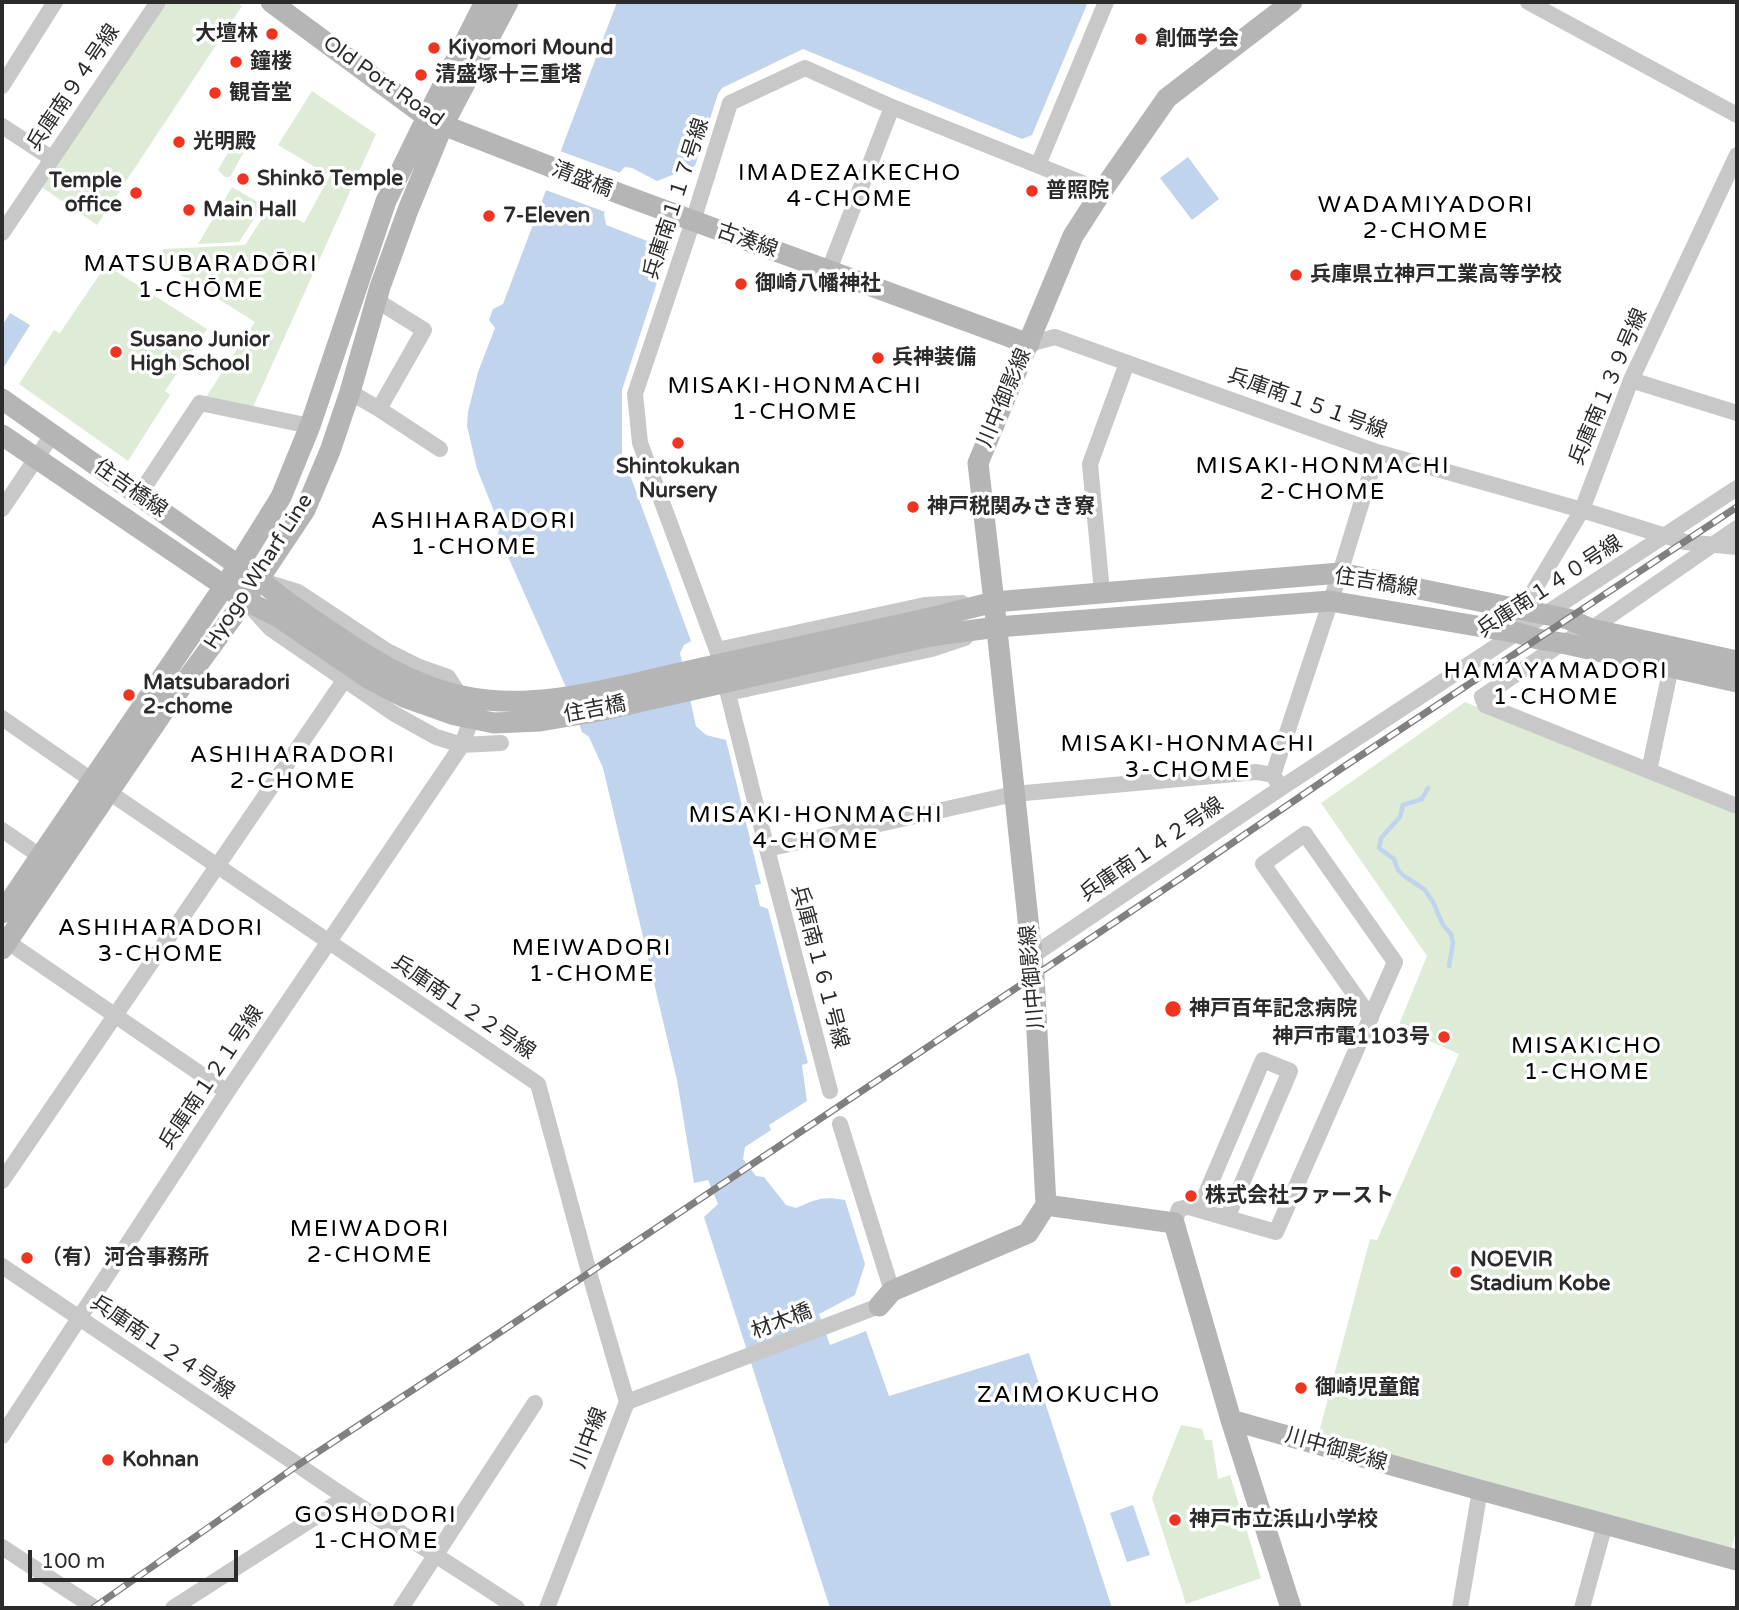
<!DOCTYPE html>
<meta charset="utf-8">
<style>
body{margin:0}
#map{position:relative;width:1739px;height:1610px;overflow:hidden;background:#fff;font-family:"Varela Round",sans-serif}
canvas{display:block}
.frame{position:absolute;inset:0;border:4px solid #2b2b2b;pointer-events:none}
.scale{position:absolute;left:28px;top:1550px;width:210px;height:32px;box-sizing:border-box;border:4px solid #2b2b2b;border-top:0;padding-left:9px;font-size:21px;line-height:24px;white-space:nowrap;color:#2b2b2b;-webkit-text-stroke:5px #fff;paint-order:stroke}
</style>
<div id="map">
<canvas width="1739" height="1610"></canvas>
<div class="frame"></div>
<div class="scale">100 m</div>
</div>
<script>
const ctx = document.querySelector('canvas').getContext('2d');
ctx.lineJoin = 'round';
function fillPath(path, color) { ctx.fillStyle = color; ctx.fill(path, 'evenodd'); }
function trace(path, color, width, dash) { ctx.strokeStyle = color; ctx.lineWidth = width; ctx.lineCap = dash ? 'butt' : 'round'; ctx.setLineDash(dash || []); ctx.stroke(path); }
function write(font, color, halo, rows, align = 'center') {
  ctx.font = font + ' "Varela Round","Noto Sans JP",sans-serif'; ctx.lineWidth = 7; ctx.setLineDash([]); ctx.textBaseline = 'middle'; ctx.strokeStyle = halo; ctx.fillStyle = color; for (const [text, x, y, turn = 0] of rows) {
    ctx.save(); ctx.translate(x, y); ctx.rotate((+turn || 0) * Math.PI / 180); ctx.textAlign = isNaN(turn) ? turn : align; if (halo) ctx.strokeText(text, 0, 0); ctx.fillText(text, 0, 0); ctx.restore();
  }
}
fillPath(new Path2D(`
 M 167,2 L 236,2 L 242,6 L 97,225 L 40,186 Z
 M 312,91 L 376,134 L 253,407 L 206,397 L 255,322 L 157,260 L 164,249 L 245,245 L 271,205 L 304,223 L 330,176 L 278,145 Z
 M 242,131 L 251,136 L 252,138 L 230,177 L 225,177 L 218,170 L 240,132 Z
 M 232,187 L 263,205 L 239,242 L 198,244 Z
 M 106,265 L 207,329 L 165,391 L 170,395 L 128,461 L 19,384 L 54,330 L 60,333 Z
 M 1465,702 L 1737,814 L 1737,1529 L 1730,1552 L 1318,1436 L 1370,1239 L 1377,1240 L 1459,1054 L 1398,1027 L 1427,956 L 1321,803 Z
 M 1181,1425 L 1202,1429 L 1205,1440 L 1212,1440 L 1218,1479 L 1230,1475 L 1261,1578 L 1186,1604 L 1152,1498 Z`), '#deebd7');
fillPath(new Path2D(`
 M 617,2 L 1088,2 L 1032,135 L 1022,139 L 803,49 L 722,88 L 718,94 L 695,166 L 657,181 L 632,168 L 625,167 L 620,172 L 604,214 L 606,225 L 668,249 L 622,390 L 622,453 L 691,641 L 684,645 L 680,653 L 696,726 L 706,735 L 726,740 L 761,884 L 755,885 L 760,906 L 768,909 L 808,1063 L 802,1065 L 807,1101 L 769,1125 L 771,1130 L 745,1147 L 743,1159 L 756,1176 L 764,1177 L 786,1205 L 796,1208 C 817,1199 822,1196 845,1200 L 865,1264 L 855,1295 L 819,1314 L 830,1345 L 866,1331 L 889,1396 L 1029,1353 L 1112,1608 L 830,1608 L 704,1217 L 718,1204 L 708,1180 L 694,1183 L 677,1080 L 603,768 L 589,737 L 582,732 L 565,685 L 498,534 L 500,526 L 477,469 L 467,426 L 468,412 L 478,372 L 495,328 L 489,320 L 493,309 L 503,304 Z
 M 1188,157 L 1219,199 L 1192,220 L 1160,178 Z
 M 10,313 L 30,325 L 4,367 L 2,365 L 2,326 Z
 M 1133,1505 L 1150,1555 L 1127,1562 L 1110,1513 Z`), '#c1d4ed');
fillPath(new Path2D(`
 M 557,150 L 623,174 L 608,213 L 543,189 Z`), '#fff');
trace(new Path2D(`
 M 1428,788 L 1422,799 L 1403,805 L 1400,817 L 1381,838 L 1379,848 L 1394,859 L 1398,870 L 1404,876 L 1424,889 L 1433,902 L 1443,925 L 1451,934 L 1453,943 L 1449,966`), '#c1d4ed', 4.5);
trace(new Path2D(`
 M 1528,2 L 1737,115
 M 2,86 L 55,2
 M 2,126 L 51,158
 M 1038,165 L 1106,2
 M 2,233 L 158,2
 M 829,270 L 892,107
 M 376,300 L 424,330 L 379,409
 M 1029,344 L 1055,337 L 1377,452 L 1582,510 L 1685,542 L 1737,547
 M 1631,380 L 1737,413
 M 350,392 L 379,409 L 440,449
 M 139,495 L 200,403 L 310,426
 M 2,509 L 52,435
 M 1737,528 L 1591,629 L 1562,643 L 1482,697 L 1485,705 L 1737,806
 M 1102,592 L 1090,464 L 1127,363
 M 251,607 L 271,629 L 393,713 L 436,737 L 462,745 L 501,743
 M 1521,618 L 1522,610 L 1582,510 L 1631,380 L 1737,155
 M 717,650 L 925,605 L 962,603
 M 728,693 L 932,649 L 965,638
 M 2,718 L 119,799 L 538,1084 L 589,1272 L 627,1402
 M 1649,771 L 1671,667
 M 1281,788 L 1737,488
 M 2,830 L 40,856
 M 767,849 L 1014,794 L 1257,772 L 1273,775
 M 2,938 L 227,1092
 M 1032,956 L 1281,788 L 1273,775 L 1340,573 L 1377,452
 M 830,1091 L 767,849 L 717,650 L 640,443 L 635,394 L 693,221 L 730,103 L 805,68 L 892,107 L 1102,191
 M 840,1124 L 892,1291
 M 2,1181 L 345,679
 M 1199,1210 L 1263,1060 L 1290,1071 L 1227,1218
 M 1174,1223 L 1179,1209 L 1189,1207 L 1276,1232 L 1395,962 L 1305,834 L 1263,864 L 1371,1018
 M 2,1266 L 298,1465 C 370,1515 445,1560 517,1608
 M 2,1436 L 227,1092 L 462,745 L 468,728 L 464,702 L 448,677 L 417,666 L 387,651 L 298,592 L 269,583
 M 2,1547 L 95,1608
 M 173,1608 L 345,1498
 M 401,1608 L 535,1403
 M 547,1608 L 627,1402 L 879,1306
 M 1460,1608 L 1480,1490
 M 1582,1608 L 1605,1524`), '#c8c8c8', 16);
trace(new Path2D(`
 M 271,2 L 427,117 L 443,125 L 623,195 L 1029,344
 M 2,399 L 259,580 L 290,604
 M 2,435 L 245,600 L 280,618
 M 926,619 L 994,602 L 1340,573 L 1568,619 L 1591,629 L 1737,661
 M 930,636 L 997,627 L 1330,601 L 1518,633 L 1538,639 L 1562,643 L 1737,682
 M 2,913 L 238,566 L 281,497 L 310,426 L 386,201 L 427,117 L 485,2
 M 2,949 L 163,712 L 245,600 L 305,510 L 330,451 L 350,392 L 380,287 L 408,210 L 443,125 L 508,2
 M 1046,1205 L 1034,975 L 994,602 L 978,463 L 1073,236 L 1102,191 L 1167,98 L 1292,2
 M 1046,1205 L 1174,1223 L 1231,1420 L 1291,1608
 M 879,1306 L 892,1291 L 1028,1233 L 1046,1205
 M 1231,1420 L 1480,1490 L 1737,1560`), '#b5b5b5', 21);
const rail = new Path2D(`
 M 93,1608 L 298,1465 L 460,1359 L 1184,876 L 1342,768 L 1737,507`);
trace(rail, '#808080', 7);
trace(rail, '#fff', 4.5, [13]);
trace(new Path2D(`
 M 290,604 C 344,640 397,682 462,696 C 537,713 619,686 693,670 C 771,653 848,636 926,619
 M 280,618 L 371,680 L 404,697 L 455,715 L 494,723 L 540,721 L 599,711 L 930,636`), '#b5b5b5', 21);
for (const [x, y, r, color] of [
 [272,34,7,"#f1331f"],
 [1141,39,7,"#f1331f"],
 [434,48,7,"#f1331f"],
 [236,62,7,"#f1331f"],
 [421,75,7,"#f1331f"],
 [215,93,7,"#f1331f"],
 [179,142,7,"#f1331f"],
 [243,179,7,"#f1331f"],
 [1032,191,7,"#f1331f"],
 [136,193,7,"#f1331f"],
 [189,210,7,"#f1331f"],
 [489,216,7,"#f1331f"],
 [1296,275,7,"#f1331f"],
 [741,284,7,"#f1331f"],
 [116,352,7,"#f1331f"],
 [878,358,7,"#f1331f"],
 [678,443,7,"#f1331f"],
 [913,507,7,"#f1331f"],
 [129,695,7,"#f1331f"],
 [1173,1009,9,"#f1331f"],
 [1444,1037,7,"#f1331f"],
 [1191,1196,7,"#f1331f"],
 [27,1258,7,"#f1331f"],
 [1456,1272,7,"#f1331f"],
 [1301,1388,7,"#f1331f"],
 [108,1460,7,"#f1331f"],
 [1175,1520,7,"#f1331f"]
]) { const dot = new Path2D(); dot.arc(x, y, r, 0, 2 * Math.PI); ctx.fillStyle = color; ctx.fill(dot); trace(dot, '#fff', 2.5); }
write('bold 21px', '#2b2b2b', '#fff', [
 ["大壇林",258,34,"right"],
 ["創価学会",1155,39],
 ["Kiyomori Mound",448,48],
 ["鐘楼",250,62],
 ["清盛塚十三重塔",435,75],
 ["観音堂",229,93],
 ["光明殿",193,142],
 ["Shinkō Temple",257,179],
 ["Temple",122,181,"right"],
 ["office",122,205,"right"],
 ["普照院",1046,191],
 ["Main Hall",203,210],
 ["7-Eleven",503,216],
 ["兵庫県立神戸工業高等学校",1310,275],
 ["御崎八幡神社",755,284],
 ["Susano Junior",130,340],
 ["High School",130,364],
 ["兵神装備",892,358],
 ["Shintokukan",678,467,"center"],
 ["Nursery",678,491,"center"],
 ["神戸税関みさき寮",927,507],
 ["Matsubaradori",143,683],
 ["2-chome",143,707],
 ["神戸百年記念病院",1189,1009],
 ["神戸市電1103号",1430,1037,"right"],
 ["株式会社ファースト",1205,1196],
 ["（有）河合事務所",41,1258],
 ["NOEVIR",1470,1260],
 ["Stadium Kobe",1470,1284],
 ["御崎児童館",1315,1388],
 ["Kohnan",122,1460],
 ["神戸市立浜山小学校",1189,1520]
], 'left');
write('21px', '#2b2b2b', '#fff', [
 ["Old Port Road",383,82,35],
 ["兵庫南９４号線",74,88,-56],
 ["清盛橋",582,180,21],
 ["兵庫南１１７号線",677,199,-72],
 ["古湊線",747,241,20],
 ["兵庫南１３９号線",1609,387,-67],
 ["川中御影線",1005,398,-67],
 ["兵庫南１５１号線",1307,404,20],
 ["住吉橋線",130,489,35],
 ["Hyogo Wharf Line",259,572,-57],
 ["住吉橋線",1376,583,9],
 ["兵庫南１４０号線",1550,587,-33],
 ["住吉橋",595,710,-11],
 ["兵庫南１４２号線",1152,850,-34],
 ["兵庫南１６１号線",819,967,75],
 ["川中御影線",1033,977,-95],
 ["兵庫南１２２号線",463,1008,34],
 ["兵庫南１２１号線",212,1078,-56],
 ["材木橋",782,1322,-21],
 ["兵庫南１２４号線",162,1348,34],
 ["川中線",590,1438,-69],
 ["川中御影線",1336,1450,16]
]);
ctx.letterSpacing = '2px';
write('23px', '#000', '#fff', [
 ["IMADEZAIKECHO",850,174],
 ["4-CHOME",850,200],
 ["WADAMIYADORI",1426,206],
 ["2-CHOME",1426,232],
 ["MATSUBARADŌRI",201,265],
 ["1-CHŌME",201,291],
 ["MISAKI-HONMACHI",795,387],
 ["1-CHOME",795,413],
 ["MISAKI-HONMACHI",1323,467],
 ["2-CHOME",1323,493],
 ["ASHIHARADORI",474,522],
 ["1-CHOME",474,548],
 ["HAMAYAMADORI",1556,672],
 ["1-CHOME",1556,698],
 ["MISAKI-HONMACHI",1188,745],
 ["3-CHOME",1188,771],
 ["ASHIHARADORI",293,756],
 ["2-CHOME",293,782],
 ["MISAKI-HONMACHI",816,816],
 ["4-CHOME",816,842],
 ["ASHIHARADORI",161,929],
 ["3-CHOME",161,955],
 ["MEIWADORI",592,949],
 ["1-CHOME",592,975],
 ["MISAKICHO",1587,1047],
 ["1-CHOME",1587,1073],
 ["MEIWADORI",370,1230],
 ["2-CHOME",370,1256],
 ["ZAIMOKUCHO",1069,1396],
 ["GOSHODORI",376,1516],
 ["1-CHOME",376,1542]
]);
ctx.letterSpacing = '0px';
</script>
